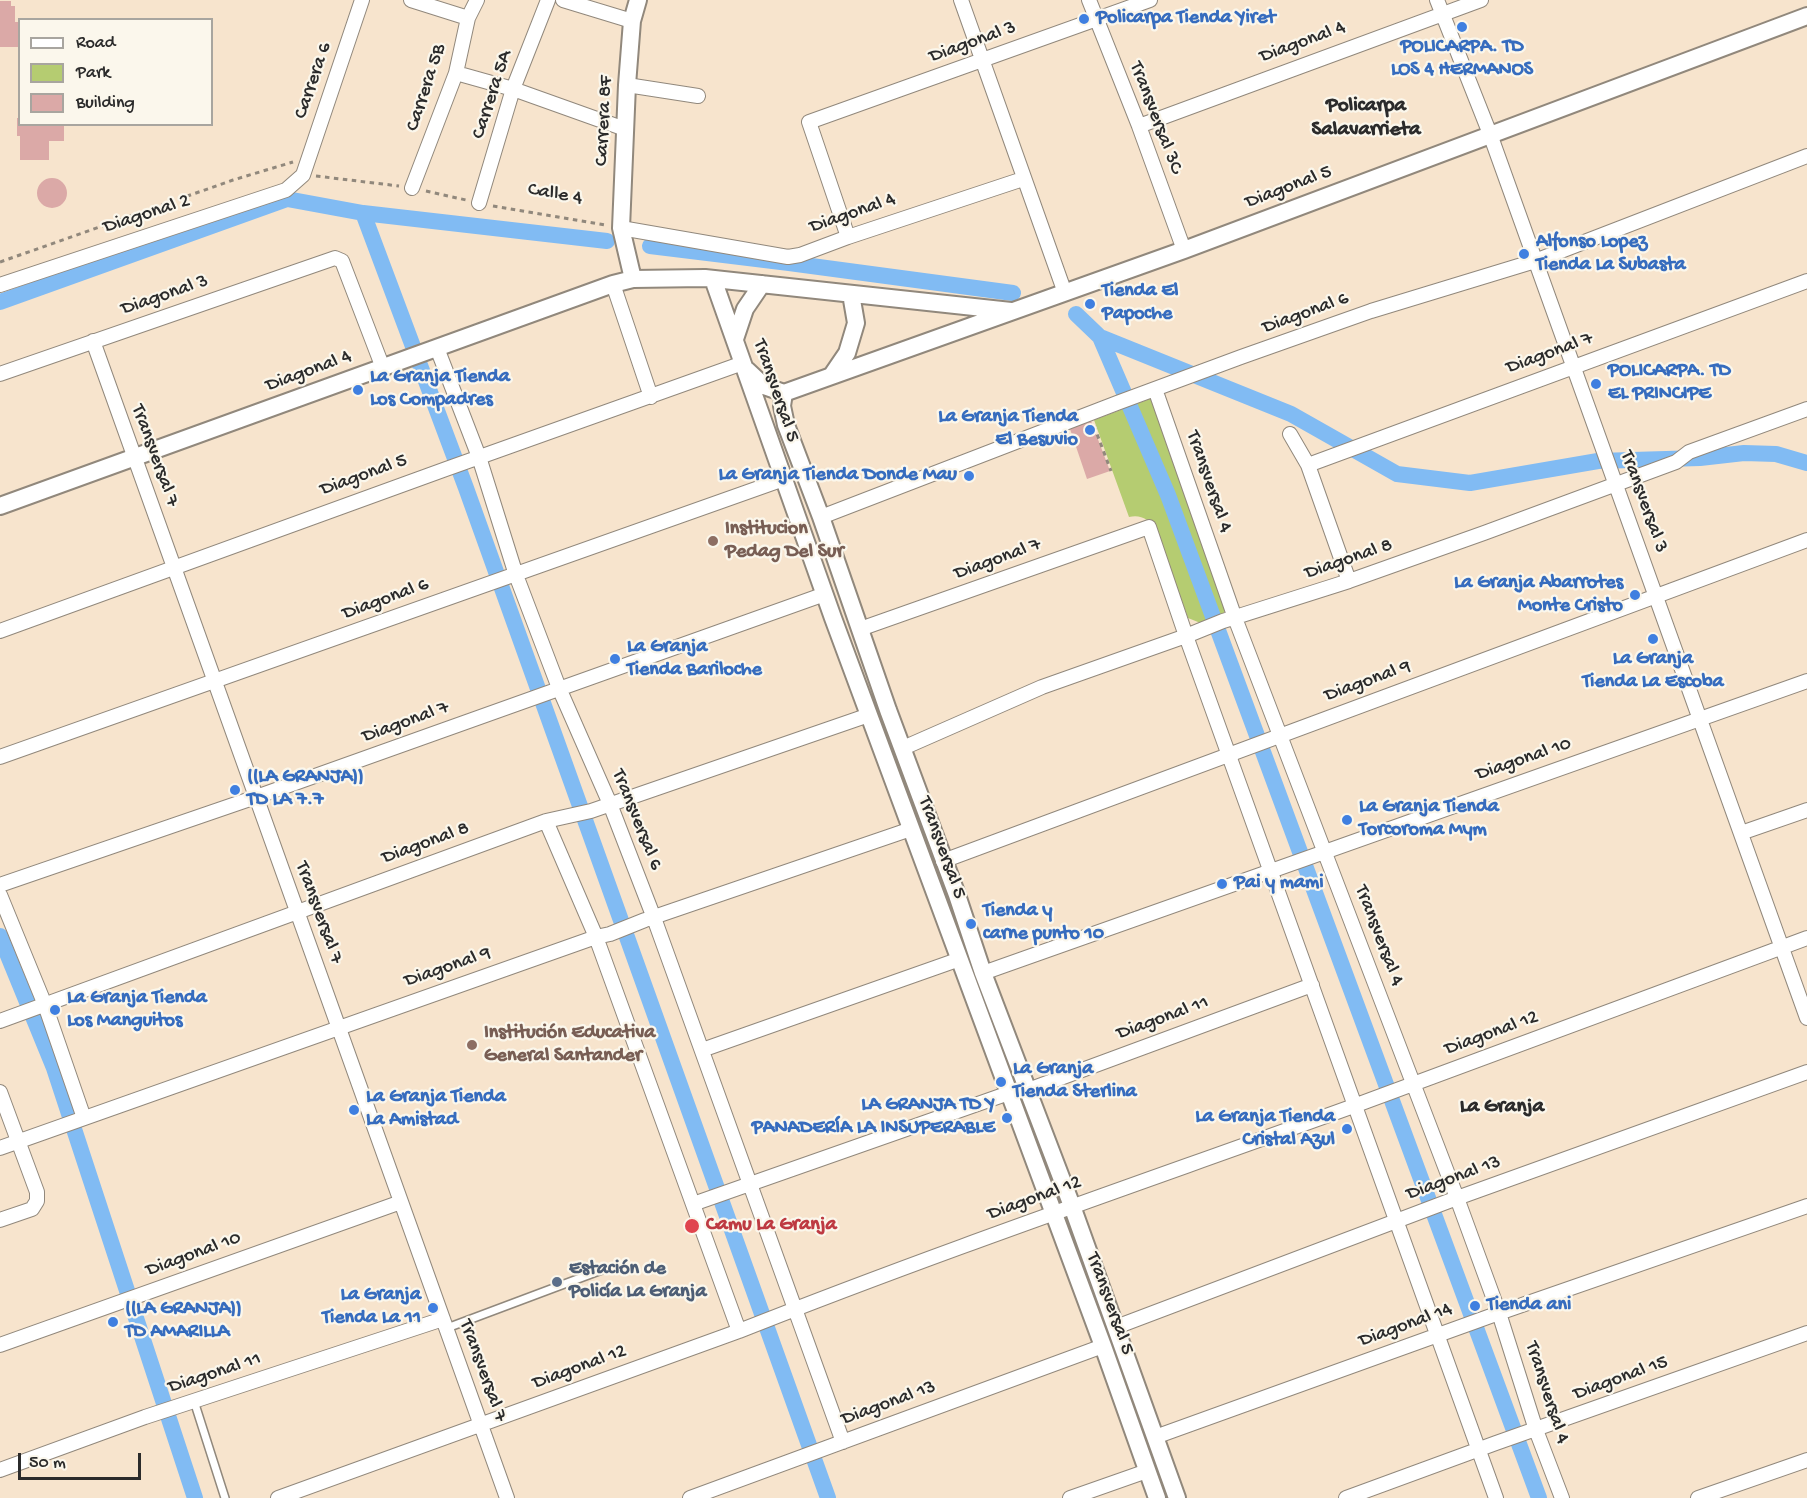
<!DOCTYPE html>
<meta charset="utf-8">
<style>
body{margin:0}
#map{position:relative;width:1807px;height:1498px;overflow:hidden;background:#f7e4cd;font-family:"Gochi Hand",sans-serif}
canvas{display:block}
.legend{position:absolute;left:18px;top:18px;width:195px;height:108px;box-sizing:border-box;background:#fbf7ec;border:2px solid #a8a59f;margin:0;padding:8px 10px;list-style:none;font-size:18px;color:#2b2b2b}
.legend li{display:flex;align-items:center;gap:12px;height:30px}
.legend b{width:30px;border:2px solid #a8a59f}
.scale{position:absolute;left:18px;top:1453px;width:123px;height:27px;box-sizing:border-box;border:3px solid #2b2b2b;border-top:0;padding-left:8px;font-size:18px;line-height:21px;white-space:nowrap;color:#2b2b2b;-webkit-text-stroke:4px #fbf7ec;paint-order:stroke}
</style>
<div id="map">
<canvas width="1807" height="1498"></canvas>
<ul class="legend">
<li><b style="height:8px;background:#fff"></b>Road</li>
<li><b style="height:16px;background:#b5cc71"></b>Park</li>
<li><b style="height:16px;background:#dba9a7"></b>Building</li>
</ul>
<div class="scale">50 m</div>
</div>
<script>
const ctx = document.querySelector('canvas').getContext('2d');
ctx.lineJoin = 'round';
function fillPath(path, color) { ctx.fillStyle = color; ctx.fill(path, 'evenodd'); }
function trace(path, color, width, dash) { ctx.strokeStyle = color; ctx.lineWidth = width; ctx.lineCap = dash ? 'butt' : 'round'; ctx.setLineDash(dash || []); ctx.stroke(path); }
function write(font, color, halo, rows, align = 'center') {
  ctx.font = font + ' "Gochi Hand",sans-serif'; ctx.lineWidth = 4.5; ctx.setLineDash([]); ctx.textBaseline = 'middle'; ctx.strokeStyle = halo; ctx.fillStyle = color; for (const [text, x, y, turn = 0] of rows) {
    ctx.save(); ctx.translate(x, y); ctx.rotate((+turn || 0) * Math.PI / 180); ctx.textAlign = isNaN(turn) ? turn : align; if (halo) ctx.strokeText(text, 0, 0); ctx.fillText(text, 0, 0); ctx.restore();
  }
}
fillPath(new Path2D(`
 M 1152,398 L 1229,605 L 1221,617 L 1203,624 L 1188,618 L 1156,529 C 1149,520 1141,514 1129,517 L 1094,420 Z`), '#b5cc71');
trace(new Path2D(`
 M 363,213 L 466,488 L 828,1498
 M 650,246 L 789,263 L 1013,293
 M 0,302 L 287,199 L 363,213 L 607,241
 M 1076,314 L 1100,337 L 1291,414 L 1397,474 L 1470,483 L 1598,461 L 1700,458 L 1744,453 L 1776,454 L 1807,463
 M 1100,337 L 1168,495 L 1539,1498
 M 0,936 L 54,1068 L 195,1498`), '#81bbf3', 16);
fillPath(new Path2D(`
 M 0,1 L 11,1 L 11,6 L 15,6 L 15,22 L 20,22 L 20,47 L 0,47 Z
 M 17,118 L 20,118 L 20,124 L 64,124 L 64,141 L 49,141 L 49,160 L 20,160 L 20,136 L 17,136 Z
 M37 193a15 15 0 1 1 30 0a15 15 0 1 1-30 0Z
 M 1091,421 L 1110,471 L 1087,479 L 1070,429 Z`), '#dba9a7');
const service = new Path2D(`
 M 447,1328 L 607,1268
 M 194,1401 L 225,1498`);
const minor = new Path2D(`
 M 411,0 L 468,18
 M 563,0 L 632,21
 M 961,0 L 1065,293
 M 1089,0 L 1139,126 L 1184,250
 M 1437,0 L 1490,134 L 1807,1018
 M 456,73 L 513,89 L 625,129
 M 627,85 L 698,96
 M 1139,126 L 1481,0
 M 412,188 L 456,73 L 468,18 L 477,0
 M 479,203 L 513,89 L 548,0
 M 621,228 L 788,257 L 800,255 L 848,237 L 1023,179
 M 848,237 L 809,122 L 1150,0
 M 613,284 L 651,397
 M 0,285 L 286,190 L 303,175 L 362,0
 M 93,341 L 507,1498
 M 437,348 L 479,457 L 516,575 L 559,688 L 610,804 L 654,918 L 843,1442
 M 0,374 L 335,258 L 342,261 L 383,368
 M 1155,389 L 1235,618 L 1457,1198 L 1499,1313 L 1536,1430 L 1562,1498
 M 1290,434 L 1308,465 L 1349,581
 M 1308,465 L 1807,281
 M 821,517 L 1117,403 L 1241,357 L 1371,311 L 1535,261 L 1807,156
 M 860,629 L 1149,527 L 1186,636 L 1496,1498
 M 0,631 L 446,469 L 743,363
 M 903,748 L 1042,687 L 1186,636 L 1223,621 L 1349,581 L 1484,533 L 1676,462 L 1689,452 L 1807,409
 M 0,757 L 784,479
 M 546,821 L 596,937 L 739,1331
 M 1741,833 L 1807,810
 M 943,861 L 1807,540
 M 0,885 L 256,797 L 825,594
 M 0,895 L 45,1005 L 84,1118
 M 983,973 L 1807,681
 M 0,1021 L 546,821 L 591,811 L 869,715
 M 702,1050 L 960,959
 M 1028,1090 L 1312,985
 M 0,1092 L 37,1192 L 37,1201 L 32,1209 L 0,1220
 M 0,1148 L 596,937 L 610,934 L 645,920 L 911,829
 M 693,1204 L 1009,1093
 M 1116,1327 L 1457,1198 L 1807,1072
 M 0,1345 L 401,1202
 M 1155,1437 L 1499,1313 L 1807,1206
 M 0,1470 L 145,1417 L 443,1319
 M 278,1498 L 739,1331 C 941,1251 1146,1181 1351,1107 C 1503,1052 1655,995 1807,938
 M 690,1498 L 1103,1346
 M 1070,1498 L 1147,1471
 M 1346,1498 L 1496,1443 L 1807,1333
 M 1698,1498 L 1807,1460`);
const tertiary = new Path2D(`
 M 633,279 L 621,228 L 627,85 L 632,21 L 638,0
 M 713,279 L 833,618 L 1103,1346 L 1157,1498
 M 735,339 L 745,309 L 762,284
 M 747,370 L 764,386 L 784,393
 M 832,375 L 847,353 L 856,323 L 851,294
 M 784,393 L 782,406 L 786,425 L 821,517 L 888,710 L 957,895 L 983,973 L 1072,1206 L 1177,1498
 M 784,393 L 1184,250 L 1807,16
 M 0,506 L 613,284 L 633,279 L 705,278 L 1011,311`);
trace(service, '#91887c', 10);
trace(minor, '#91887c', 16);
trace(tertiary, '#91887c', 20);
trace(new Path2D(`
 M 316,176 L 399,186
 M 426,191 L 466,200
 M 493,206 L 605,225
 M 0,262 L 233,180 L 293,162
 M 1094,426 L 1111,471`), '#91887c', 3, [4.5, 4.5]);
trace(service, '#fff', 7);
trace(minor, '#fff', 14);
trace(tertiary, '#fff', 16);
for (const [x, y, r, color] of [
 [1084,19,6,"#3f7fe0"],
 [1462,27,6,"#3f7fe0"],
 [1524,254,6,"#3f7fe0"],
 [1090,304,6,"#3f7fe0"],
 [1596,384,6,"#3f7fe0"],
 [358,390,6,"#3f7fe0"],
 [1090,430,6,"#3f7fe0"],
 [969,476,6,"#3f7fe0"],
 [713,541,6,"#8d6e63"],
 [1635,595,6,"#3f7fe0"],
 [1653,639,6,"#3f7fe0"],
 [615,659,6,"#3f7fe0"],
 [235,790,6,"#3f7fe0"],
 [1347,820,6,"#3f7fe0"],
 [1222,884,6,"#3f7fe0"],
 [971,924,6,"#3f7fe0"],
 [55,1010,6,"#3f7fe0"],
 [472,1045,6,"#8d6e63"],
 [1001,1082,6,"#3f7fe0"],
 [354,1110,6,"#3f7fe0"],
 [1007,1118,6,"#3f7fe0"],
 [1347,1129,6,"#3f7fe0"],
 [692,1226,8,"#e0444e"],
 [557,1282,6,"#5c6f8a"],
 [1475,1306,6,"#3f7fe0"],
 [433,1308,6,"#3f7fe0"],
 [113,1322,6,"#3f7fe0"]
]) { const dot = new Path2D(); dot.arc(x, y, r, 0, 2 * Math.PI); ctx.fillStyle = color; ctx.fill(dot); trace(dot, '#fbf7ec', 2); }
write('bold 20px', '#366cbe', '#fbf7ec', [
 ["Policarpa Tienda Yiret",1096,19],
 ["POLICARPA. TD",1462,48,"center"],
 ["LOS 4 HERMANOS",1462,71,"center"],
 ["Alfonso Lopez",1536,243],
 ["Tienda La Subasta",1536,266],
 ["Tienda El",1102,292],
 ["Papoche",1102,315],
 ["POLICARPA. TD",1608,372],
 ["EL PRINCIPE",1608,395],
 ["La Granja Tienda",370,378],
 ["Los Compadres",370,401],
 ["La Granja Tienda",1078,418,"right"],
 ["El Besuvio",1078,441,"right"],
 ["La Granja Tienda Donde Mau",957,476,"right"],
 ["La Granja Abarrotes",1623,584,"right"],
 ["Monte Cristo",1623,607,"right"],
 ["La Granja",627,648],
 ["Tienda Bariloche",627,671],
 ["La Granja",1653,660,"center"],
 ["Tienda La Escoba",1653,683,"center"],
 ["((LA GRANJA))",247,778],
 ["TD LA 7.7",247,801],
 ["La Granja Tienda",1359,808],
 ["Torcoroma Mym",1359,831],
 ["Pai y mami",1234,884],
 ["Tienda y",983,912],
 ["carne punto 10",983,935],
 ["La Granja Tienda",67,999],
 ["Los Manguitos",67,1022],
 ["La Granja",1013,1070],
 ["Tienda Sterlina",1013,1093],
 ["La Granja Tienda",366,1098],
 ["La Amistad",366,1121],
 ["LA GRANJA TD Y",995,1106,"right"],
 ["PANADERÍA LA INSUPERABLE",995,1129,"right"],
 ["La Granja Tienda",1335,1118,"right"],
 ["Cristal Azul",1335,1141,"right"],
 ["La Granja",421,1296,"right"],
 ["Tienda La 11",421,1319,"right"],
 ["Tienda ani",1487,1306],
 ["((LA GRANJA))",125,1310],
 ["TD AMARILLA",125,1333]
], 'left');
write('20px', '#2b2b2b', '#fbf7ec', [
 ["Diagonal 3",973,43,-20],
 ["Diagonal 4",1303,43,-20],
 ["Carrera 6",314,81,-71],
 ["Carrera 5B",427,88,-72],
 ["Carrera 5A",493,95,-72],
 ["Transversal 3C",1155,118,69],
 ["Carrera 8F",605,121,-87],
 ["Diagonal 5",1289,188,-21],
 ["Calle 4",555,195,10],
 ["Diagonal 4",853,214,-19],
 ["Diagonal 2",147,215,-18],
 ["Diagonal 3",165,296,-19],
 ["Diagonal 6",1306,314,-20],
 ["Diagonal 7",1550,354,-20],
 ["Diagonal 4",309,372,-20],
 ["Transversal 5",775,391,71],
 ["Transversal 7",154,456,70],
 ["Diagonal 5",364,476,-20],
 ["Transversal 4",1208,482,71],
 ["Transversal 3",1643,502,70],
 ["Diagonal 7",998,560,-20],
 ["Diagonal 8",1349,560,-19],
 ["Diagonal 6",386,600,-20],
 ["Diagonal 9",1368,682,-20],
 ["Diagonal 7",406,723,-20],
 ["Diagonal 10",1524,760,-19],
 ["Transversal 6",636,820,68],
 ["Diagonal 8",426,844,-20],
 ["Transversal 5",941,848,70],
 ["Transversal 7",318,913,70],
 ["Transversal 4",1378,936,69],
 ["Diagonal 9",448,968,-19],
 ["Diagonal 11",1163,1019,-20],
 ["Diagonal 12",1492,1034,-20],
 ["Diagonal 13",1454,1179,-20],
 ["Diagonal 12",1035,1199,-20],
 ["Diagonal 10",194,1255,-20],
 ["Transversal 5",1109,1304,70],
 ["Diagonal 14",1406,1326,-20],
 ["Diagonal 12",580,1368,-20],
 ["Transversal 7",482,1371,70],
 ["Diagonal 11",215,1374,-18],
 ["Diagonal 15",1621,1379,-20],
 ["Transversal 4",1546,1393,72],
 ["Diagonal 13",889,1404,-20]
]);
write('bold 20px', '#785e54', '#fbf7ec', [
 ["Institucion",725,530],
 ["Pedag Del Sur",725,553],
 ["Institución Educativa",484,1034],
 ["General Santander",484,1057]
], 'left');
write('bold 20px', '#be3a42', '#fbf7ec', [
 ["Camu La Granja",706,1226]
], 'left');
write('bold 20px', '#4e5e75', '#fbf7ec', [
 ["Estación de",569,1270],
 ["Policía La Granja",569,1293]
], 'left');
write('bold 21px', '#2b2b2b', '#fbf7ec', [
 ["Policarpa",1366,107],
 ["Salavarrieta",1366,131],
 ["La Granja",1502,1108]
]);
</script>
